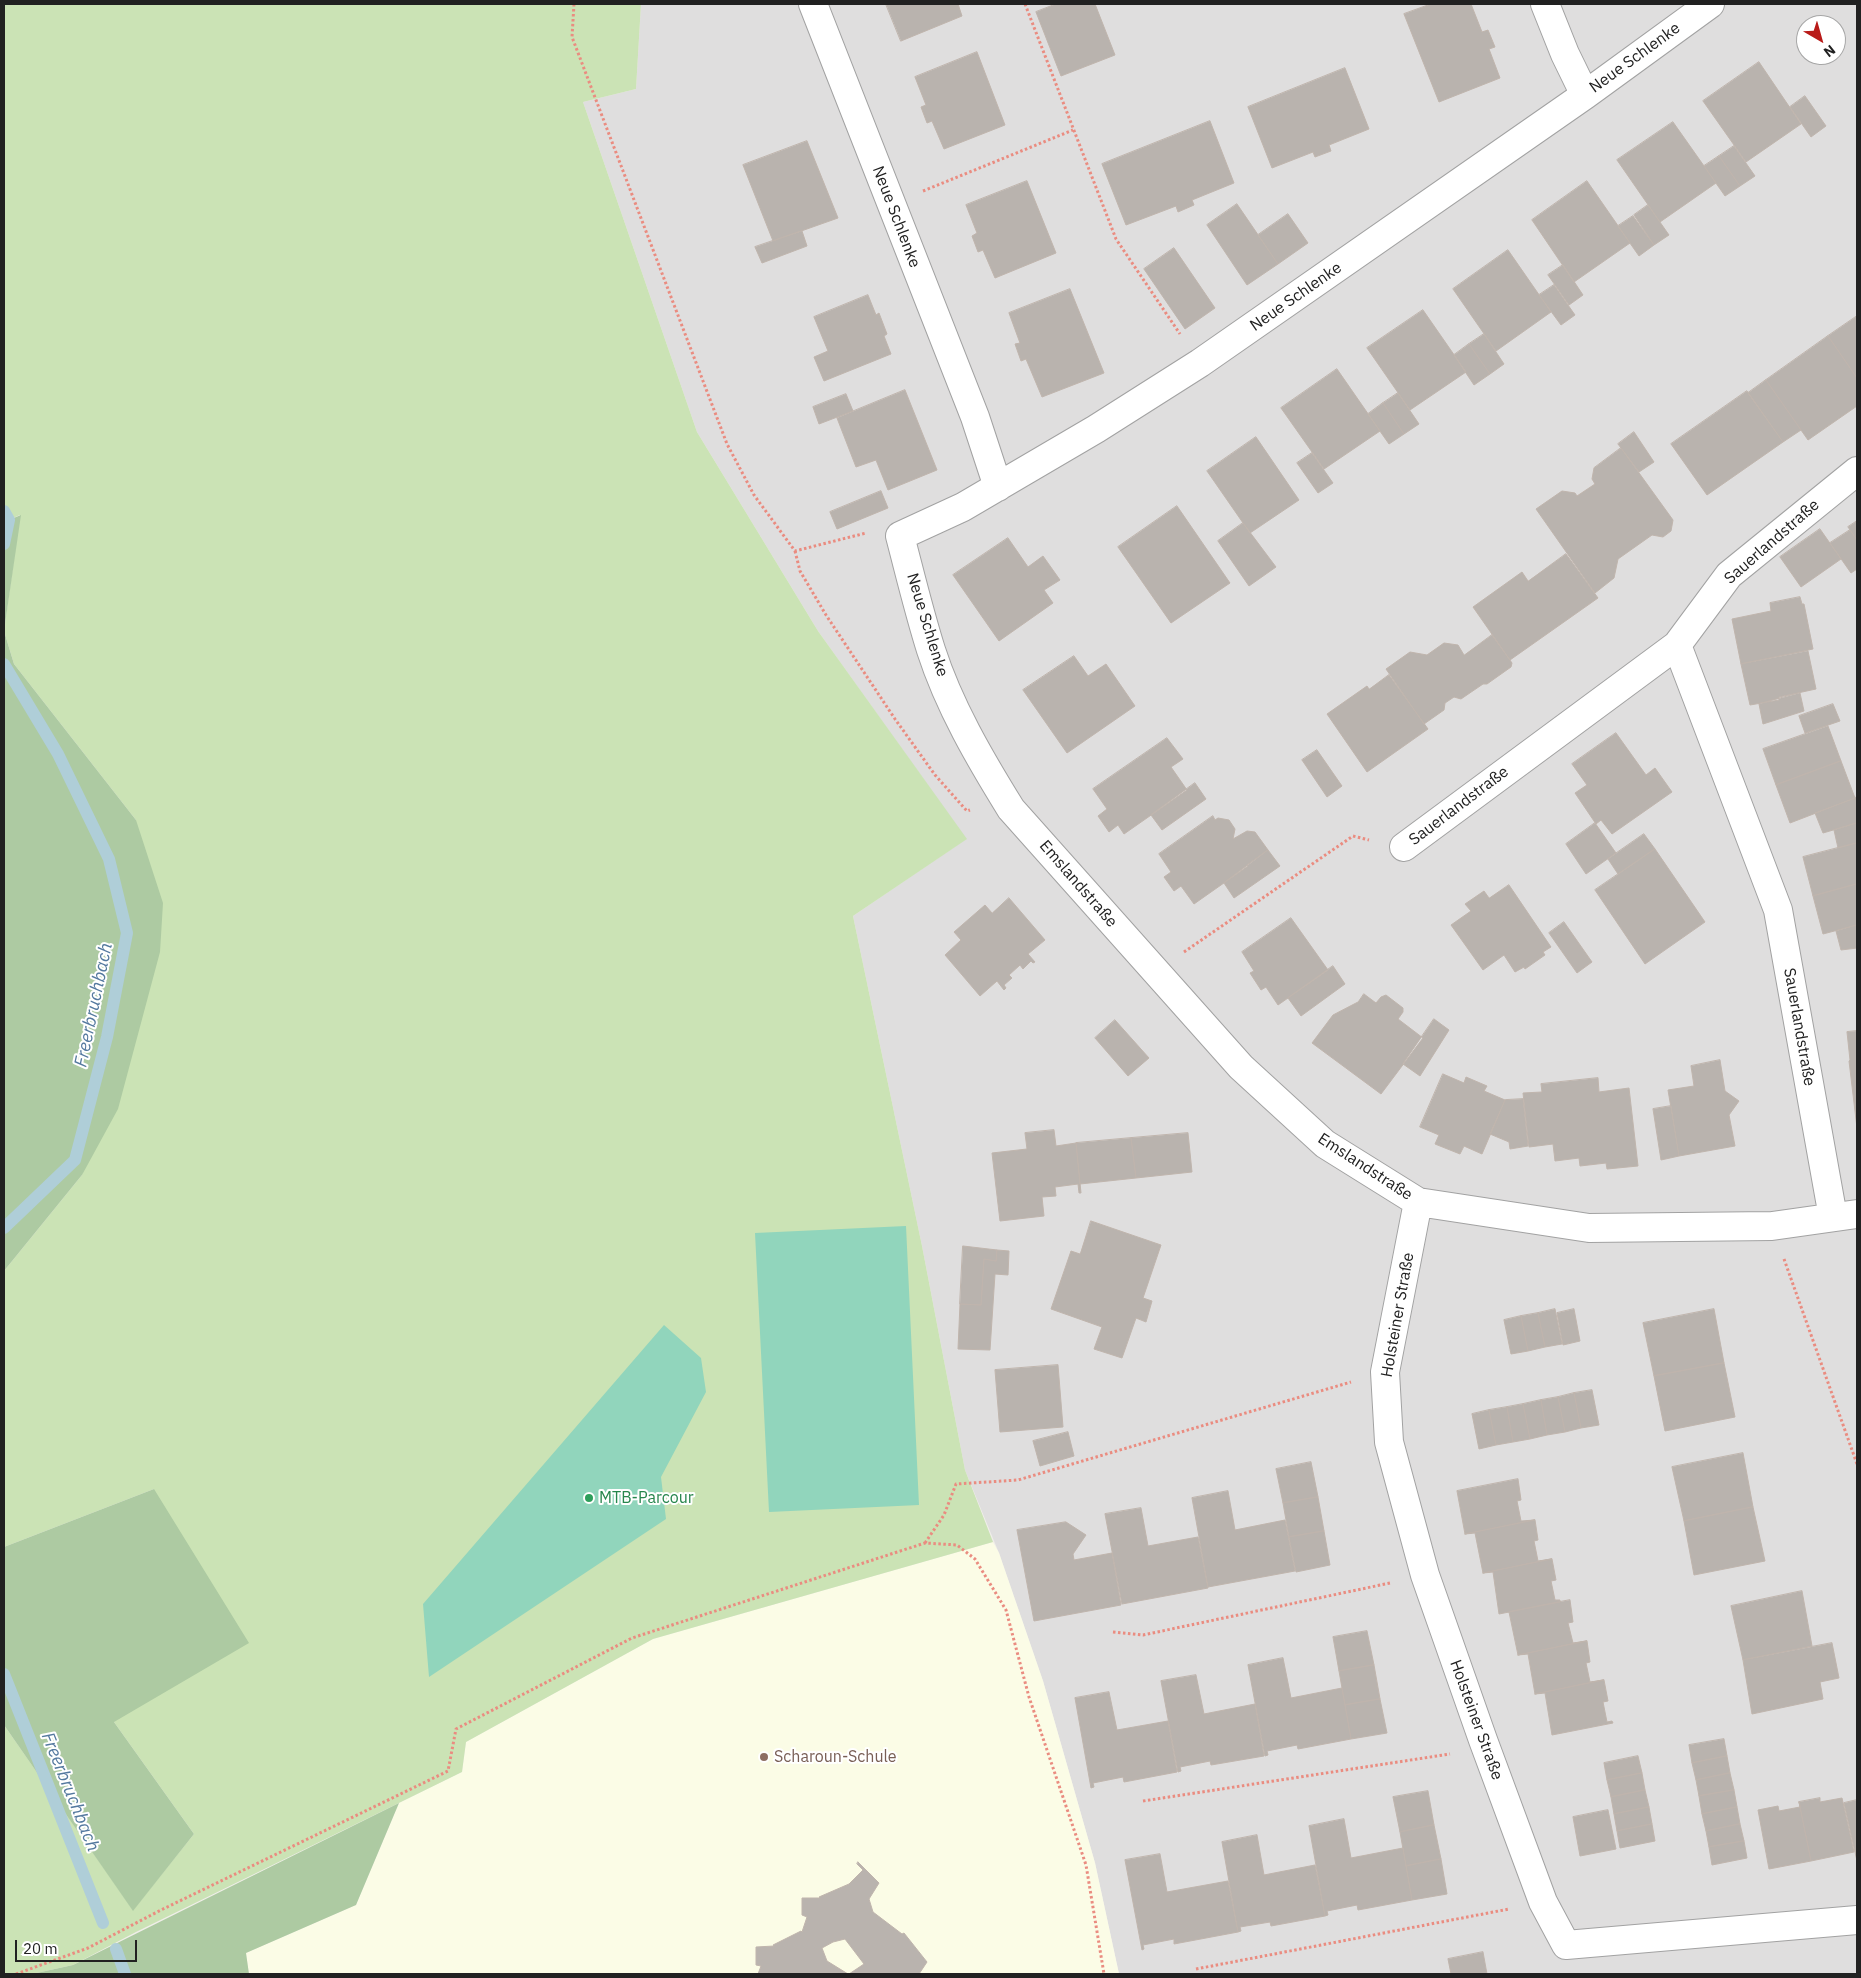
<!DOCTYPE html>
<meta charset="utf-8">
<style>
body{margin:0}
#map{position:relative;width:1861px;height:1978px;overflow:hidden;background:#f0eee9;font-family:"IBM Plex Sans",sans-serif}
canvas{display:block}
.frame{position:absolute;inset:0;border:5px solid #212121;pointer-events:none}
.north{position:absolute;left:1796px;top:15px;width:50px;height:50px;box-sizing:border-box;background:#fff;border:1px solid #a6a6a6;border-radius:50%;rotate:142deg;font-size:14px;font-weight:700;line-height:20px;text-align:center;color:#212121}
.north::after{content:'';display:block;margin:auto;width:18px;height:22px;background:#b91b19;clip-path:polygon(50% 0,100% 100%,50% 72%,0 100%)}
.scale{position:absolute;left:15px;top:1940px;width:122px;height:22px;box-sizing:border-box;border:2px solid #212121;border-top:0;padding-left:6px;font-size:15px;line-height:18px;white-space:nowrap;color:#212121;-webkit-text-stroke:4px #fff;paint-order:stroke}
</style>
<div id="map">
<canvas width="1861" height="1978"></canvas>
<div class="frame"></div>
<div class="north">N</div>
<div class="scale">20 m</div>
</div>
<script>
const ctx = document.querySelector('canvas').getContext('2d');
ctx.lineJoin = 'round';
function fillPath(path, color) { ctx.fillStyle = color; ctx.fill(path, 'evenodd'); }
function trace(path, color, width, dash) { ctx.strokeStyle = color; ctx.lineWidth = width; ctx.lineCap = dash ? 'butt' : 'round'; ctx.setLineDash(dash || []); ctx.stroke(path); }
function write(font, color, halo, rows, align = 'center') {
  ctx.font = font + ' "IBM Plex Sans",sans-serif'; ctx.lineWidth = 4; ctx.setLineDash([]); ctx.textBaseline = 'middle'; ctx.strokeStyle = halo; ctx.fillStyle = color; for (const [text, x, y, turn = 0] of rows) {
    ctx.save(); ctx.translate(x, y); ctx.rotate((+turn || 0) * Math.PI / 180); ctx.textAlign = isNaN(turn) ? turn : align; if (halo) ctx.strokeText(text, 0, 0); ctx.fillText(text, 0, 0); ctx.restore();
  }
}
fillPath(new Path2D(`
 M 641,4 L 1857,4 L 1857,1974 L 1119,1974 L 1095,1863 L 1043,1681 L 999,1553 L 965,1470 L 922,1246 L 853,916 L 966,839 L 818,631 L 697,432 L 583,102 L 636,89 ZM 1806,25 L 1836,25 L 1836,55 L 1806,55 Z`), '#dfdede');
fillPath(new Path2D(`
 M 993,1542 L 999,1553 L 1043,1681 L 1095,1863 L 1119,1974 L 249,1974 L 246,1953 L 356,1905 L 399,1803 L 462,1772 L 466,1742 L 653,1639 Z`), '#fbfce6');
fillPath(new Path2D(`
 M 4,4 L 641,4 L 636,89 L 583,102 L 697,432 L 818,631 L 967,839 L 853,916 L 922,1246 L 965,1470 L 993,1542 L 653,1639 L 466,1742 L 462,1772 L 136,1932 L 73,1965 L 32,1974 L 4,1974 L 4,1725 L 133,1910 L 194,1834 L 114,1722 L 154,1489 L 4,1547 L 4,1271 L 82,1175 L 136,820 L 14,664 L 4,631 L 20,515 L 4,522 Z`), '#cbe3b5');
fillPath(new Path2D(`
 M 21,515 L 4,631 L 14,664 L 136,820 L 163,903 L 160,952 L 118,1109 L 82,1175 L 4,1271 L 4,522 Z
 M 154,1489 L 249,1643 L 114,1722 L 194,1834 L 133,1911 L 4,1725 L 4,1547 Z
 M 399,1803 L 356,1905 L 246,1953 L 249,1974 L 32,1974 L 73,1965 Z`), '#adcaa2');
fillPath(new Path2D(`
 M 906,1226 L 919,1505 L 769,1512 L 755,1233 Z
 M 664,1325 L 701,1358 L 706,1392 L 661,1477 L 666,1519 L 429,1677 L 423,1604 Z`), '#91d5bc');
trace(new Path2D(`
 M 4,511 L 9,520 L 4,544
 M 4,664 L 58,754 L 109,859 L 127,933 L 107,1037 L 75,1160 L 4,1228
 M 4,1674 L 103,1923
 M 116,1949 L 125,1974`), '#afced8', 12);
const building = new Path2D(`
 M 886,4 L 958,4 L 962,16 L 901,41 Z
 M 1056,4 L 1095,4 L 1115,55 L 1061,76 L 1036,12 Z
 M 1431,4 L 1471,4 L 1482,32 L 1488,30 L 1495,47 L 1489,49 L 1500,78 L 1439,102 L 1404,14 Z
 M 977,52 L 1005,125 L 944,149 L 932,121 L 927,123 L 921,107 L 926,105 L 915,77 Z
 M 1759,62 L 1801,124 L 1746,162 L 1703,101 Z
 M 1345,68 L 1369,129 L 1329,145 L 1331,151 L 1315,157 L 1313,152 L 1272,168 L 1248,107 Z
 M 1805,96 L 1826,126 L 1811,137 L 1790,107 Z
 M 1210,121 L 1234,183 L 1192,200 L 1194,205 L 1178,212 L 1176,206 L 1126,225 L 1102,164 Z
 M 1673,122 L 1716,183 L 1660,222 L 1617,160 Z
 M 807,141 L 838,218 L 773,241 L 743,165 Z
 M 1734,146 L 1755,176 L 1740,186 L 1719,156 Z
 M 1719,156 L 1740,186 L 1725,196 L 1704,166 Z
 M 1027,181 L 1056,253 L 995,278 L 983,250 L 978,252 L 972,236 L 977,233 L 966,205 Z
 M 1587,181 L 1630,243 L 1574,282 L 1532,220 Z
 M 1237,204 L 1278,264 L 1247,285 L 1207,225 Z
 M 1648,205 L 1669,235 L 1654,245 L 1634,215 Z
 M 1288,214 L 1308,243 L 1278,264 L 1258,235 Z
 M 1633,216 L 1654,245 L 1639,256 L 1618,226 Z
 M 802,231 L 807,246 L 762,263 L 755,247 Z
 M 1174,248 L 1215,308 L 1185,329 L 1144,269 Z
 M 1508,250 L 1551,312 L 1496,351 L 1453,289 Z
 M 1563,265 L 1583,295 L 1569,305 L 1548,275 Z
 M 1554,285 L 1575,315 L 1561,325 L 1539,295 Z
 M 1070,289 L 1104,373 L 1042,397 L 1026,359 L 1021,361 L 1015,344 L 1020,343 L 1009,313 Z
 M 868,295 L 876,315 L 879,313 L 887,334 L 884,336 L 891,354 L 824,381 L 814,357 L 828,351 L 814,317 Z
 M 1423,310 L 1466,372 L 1410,410 L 1367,348 Z
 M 1857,316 L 1857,378 L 1828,336 Z
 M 1484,334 L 1504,364 L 1490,374 L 1469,344 Z
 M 1828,336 L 1857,378 L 1857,406 L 1808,440 L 1766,380 Z
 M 1469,344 L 1490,374 L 1474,385 L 1454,355 Z
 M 1337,369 L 1380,431 L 1324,469 L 1281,408 Z
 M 1766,380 L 1801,430 L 1783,442 L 1748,393 Z
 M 905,390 L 937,470 L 888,490 L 876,460 L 856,467 L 837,418 Z
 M 1747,391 L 1783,442 L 1707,495 L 1671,444 Z
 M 1398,393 L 1419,424 L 1404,434 L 1383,403 Z
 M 846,394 L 853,411 L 819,424 L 813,407 Z
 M 1383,403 L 1404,434 L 1389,444 L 1368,414 Z
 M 1634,432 L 1654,462 L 1639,472 L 1618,444 Z
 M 1256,437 L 1299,500 L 1250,533 L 1207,471 Z
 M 1621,448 L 1673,520 L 1671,531 L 1663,537 L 1652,535 L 1618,559 L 1614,578 L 1595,593 L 1536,509 L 1562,491 L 1575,493 L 1577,496 L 1595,484 L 1592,479 L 1594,468 Z
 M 1312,453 L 1333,483 L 1318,493 L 1297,463 Z
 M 881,491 L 888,508 L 837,529 L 830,512 Z
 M 1177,506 L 1230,583 L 1171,623 L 1118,547 Z
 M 1857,521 L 1857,540 L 1848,527 Z
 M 1243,523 L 1276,567 L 1249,586 L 1218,541 Z
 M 1820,529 L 1841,559 L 1801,587 L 1780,557 Z
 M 1850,530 L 1857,540 L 1857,569 L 1851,573 L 1830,543 Z
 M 1008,538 L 1028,567 L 1043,556 L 1060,580 L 1044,590 L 1053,603 L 999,641 L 953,575 Z
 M 1566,554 L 1598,598 L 1510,660 L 1473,607 L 1522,572 L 1528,581 Z
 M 1800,597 L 1802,604 L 1804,604 L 1813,649 L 1741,664 L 1732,619 L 1771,611 L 1770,603 Z
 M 1492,635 L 1512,663 L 1511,667 L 1487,684 L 1483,684 L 1461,699 L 1454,697 L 1445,703 L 1444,710 L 1424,724 L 1386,669 L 1410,652 L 1427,655 L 1444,643 L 1458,645 L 1464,655 Z
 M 1808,651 L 1816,689 L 1779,697 L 1779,700 L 1750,705 L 1741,664 Z
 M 1074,656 L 1088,676 L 1106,664 L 1135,706 L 1067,753 L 1023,690 Z
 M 1389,675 L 1428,729 L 1367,772 L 1327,714 L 1367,686 L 1369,689 Z
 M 1800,693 L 1804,711 L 1763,724 L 1759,704 Z
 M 1833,704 L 1840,721 L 1805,733 L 1799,716 Z
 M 1828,726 L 1841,761 L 1776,785 L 1763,749 Z
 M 1616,733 L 1646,775 L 1655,768 L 1672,792 L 1612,834 L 1601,820 L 1596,824 L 1575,793 L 1587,785 L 1572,764 Z
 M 1167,738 L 1183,759 L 1171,767 L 1187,790 L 1124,834 L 1118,825 L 1109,832 L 1098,816 L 1107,809 L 1093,789 Z
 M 1317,750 L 1342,786 L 1327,797 L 1302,760 Z
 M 1841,761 L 1855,798 L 1790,823 L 1776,785 Z
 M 1195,783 L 1206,799 L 1162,830 L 1151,815 Z
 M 1857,796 L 1857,823 L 1823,833 L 1815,813 L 1855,798 Z
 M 1213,816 L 1215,820 L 1218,818 L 1229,820 L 1235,829 L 1233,839 L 1247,831 L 1255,832 L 1268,850 L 1247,865 L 1248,866 L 1194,904 L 1181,886 L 1174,891 L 1164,877 L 1171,872 L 1159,854 Z
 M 1595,823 L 1616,853 L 1586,874 L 1566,844 Z
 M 1857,823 L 1857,843 L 1838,848 L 1834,830 Z
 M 1644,834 L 1655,849 L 1618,874 L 1608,859 Z
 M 1857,843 L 1857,884 L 1813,896 L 1803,857 Z
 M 1655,849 L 1705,922 L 1645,964 L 1595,890 Z
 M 1268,850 L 1280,866 L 1234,898 L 1224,883 Z
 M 1857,884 L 1857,925 L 1823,934 L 1813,896 Z
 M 1509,885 L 1551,947 L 1543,952 L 1545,955 L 1525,969 L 1524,967 L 1515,972 L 1504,955 L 1483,970 L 1451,925 L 1471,911 L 1465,904 L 1484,891 L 1489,898 Z
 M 1009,898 L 1045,940 L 1028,954 L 1035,962 L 1033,963 L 1031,961 L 1023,969 L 1020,965 L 1009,975 L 1012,978 L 1004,985 L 1006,988 L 1004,990 L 997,981 L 980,996 L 945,955 L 961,940 L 954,932 L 985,905 L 992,913 Z
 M 1291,918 L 1328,970 L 1278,1005 L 1266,987 L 1261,990 L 1250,973 L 1254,971 L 1242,952 Z
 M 1564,922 L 1592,962 L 1577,973 L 1549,933 Z
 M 1857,925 L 1857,948 L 1841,950 L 1836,931 Z
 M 1333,966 L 1345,984 L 1301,1016 L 1288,998 Z
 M 1364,994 L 1376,1003 L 1381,997 L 1386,995 L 1403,1008 L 1403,1012 L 1398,1019 L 1423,1038 L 1381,1094 L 1312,1043 L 1333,1015 L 1358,1002 Z
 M 1434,1019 L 1449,1030 L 1420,1076 L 1403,1064 Z
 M 1115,1020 L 1149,1058 L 1128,1076 L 1095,1038 Z
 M 1857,1031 L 1857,1128 L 1849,1061 L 1850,1060 L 1847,1032 Z
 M 1720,1060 L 1725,1091 L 1739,1101 L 1729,1115 L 1735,1146 L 1679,1156 L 1668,1090 L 1694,1086 L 1691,1066 Z
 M 1443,1074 L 1464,1083 L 1466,1077 L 1487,1086 L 1484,1091 L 1505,1100 L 1482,1154 L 1464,1146 L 1460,1154 L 1435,1144 L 1439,1135 L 1420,1127 Z
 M 1598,1078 L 1599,1092 L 1629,1088 L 1638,1166 L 1607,1169 L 1606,1163 L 1580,1166 L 1579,1158 L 1555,1161 L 1553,1144 L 1529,1147 L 1523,1093 L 1542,1092 L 1541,1084 Z
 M 1523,1099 L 1528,1146 L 1510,1149 L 1509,1142 L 1490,1134 L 1505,1100 Z
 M 1671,1106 L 1679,1156 L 1661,1160 L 1653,1109 Z
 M 1054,1130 L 1056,1146 L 1076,1143 L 1081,1193 L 1079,1193 L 1078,1184 L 1055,1187 L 1056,1196 L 1042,1197 L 1044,1216 L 1000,1221 L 992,1153 L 1027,1149 L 1025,1133 Z
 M 1188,1133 L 1192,1172 L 1136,1178 L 1131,1138 Z
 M 1131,1138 L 1136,1178 L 1080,1184 L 1076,1143 Z
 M 1091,1221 L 1161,1245 L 1143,1298 L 1152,1301 L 1146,1322 L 1136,1318 L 1122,1358 L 1094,1349 L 1102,1327 L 1051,1309 L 1071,1251 L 1080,1254 Z
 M 963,1246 L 997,1250 L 996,1261 L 984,1259 L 981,1305 L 960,1304 Z
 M 997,1250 L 1009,1251 L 1008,1275 L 995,1274 L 990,1350 L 958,1349 L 960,1304 L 981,1305 L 984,1259 L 996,1261 Z
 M 1555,1309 L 1562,1344 L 1545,1347 L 1538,1313 Z
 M 1574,1309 L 1580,1341 L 1563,1345 L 1557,1313 Z
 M 1714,1309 L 1724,1363 L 1654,1376 L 1643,1323 Z
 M 1538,1313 L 1545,1347 L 1528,1351 L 1521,1316 Z
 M 1521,1316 L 1528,1351 L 1511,1354 L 1504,1320 Z
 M 1724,1363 L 1735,1417 L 1665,1431 L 1654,1376 Z
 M 1058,1365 L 1063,1427 L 1000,1432 L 995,1370 Z
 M 1592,1390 L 1599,1425 L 1581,1428 L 1574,1393 Z
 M 1574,1393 L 1581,1428 L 1565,1432 L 1558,1397 Z
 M 1558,1397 L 1565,1432 L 1547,1435 L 1541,1400 Z
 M 1541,1400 L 1547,1435 L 1530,1439 L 1523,1404 Z
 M 1523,1404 L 1530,1439 L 1513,1442 L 1507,1407 Z
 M 1507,1407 L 1513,1442 L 1496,1445 L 1489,1410 Z
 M 1489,1410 L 1496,1445 L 1479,1449 L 1472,1414 Z
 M 1068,1432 L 1074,1456 L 1040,1466 L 1033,1441 Z
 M 1743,1453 L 1753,1507 L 1684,1521 L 1672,1467 Z
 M 1311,1462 L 1318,1497 L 1283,1503 L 1276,1469 Z
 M 1518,1479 L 1521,1500 L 1517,1501 L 1521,1521 L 1535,1520 L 1465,1534 L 1457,1491 Z
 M 1228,1491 L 1235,1530 L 1285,1520 L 1295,1571 L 1208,1587 L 1192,1498 Z
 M 1318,1497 L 1324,1531 L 1289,1537 L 1283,1503 Z
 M 1753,1507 L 1765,1561 L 1694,1575 L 1684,1521 Z
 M 1141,1508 L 1148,1546 L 1198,1537 L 1208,1588 L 1122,1604 L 1105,1514 Z
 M 1535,1520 L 1538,1540 L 1534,1541 L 1538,1561 L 1552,1559 L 1483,1573 L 1475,1533 L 1465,1534 Z
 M 1066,1522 L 1086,1535 L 1073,1554 L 1074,1560 L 1112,1553 L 1121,1605 L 1034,1621 L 1017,1530 Z
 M 1324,1531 L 1330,1565 L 1296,1572 L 1289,1537 Z
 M 1552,1559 L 1556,1580 L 1551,1581 L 1555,1600 L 1560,1600 L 1560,1602 L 1499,1614 L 1493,1572 L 1483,1573 Z
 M 1802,1591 L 1812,1646 L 1743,1660 L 1731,1606 Z
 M 1570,1600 L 1573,1622 L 1568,1623 L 1573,1643 L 1587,1641 L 1518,1655 L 1509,1612 Z
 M 1367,1631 L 1374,1665 L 1339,1671 L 1333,1637 Z
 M 1587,1641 L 1590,1662 L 1586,1663 L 1590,1682 L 1604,1680 L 1535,1694 L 1528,1654 L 1518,1655 Z
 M 1832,1643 L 1839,1678 L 1820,1682 L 1823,1699 L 1752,1714 L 1743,1660 Z
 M 1283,1658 L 1291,1698 L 1342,1688 L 1351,1739 L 1298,1749 L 1297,1745 L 1267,1751 L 1268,1755 L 1265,1756 L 1248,1665 Z
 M 1374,1665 L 1380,1699 L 1345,1705 L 1339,1671 Z
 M 1196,1675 L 1204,1714 L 1255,1704 L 1264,1756 L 1211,1765 L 1210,1761 L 1180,1767 L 1181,1771 L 1178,1772 L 1161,1681 Z
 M 1604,1680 L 1608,1701 L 1603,1702 L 1607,1722 L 1612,1721 L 1613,1723 L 1552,1735 L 1545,1693 L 1535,1694 Z
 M 1109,1692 L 1117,1730 L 1168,1721 L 1177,1772 L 1124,1782 L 1123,1777 L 1093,1783 L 1094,1787 L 1091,1788 L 1075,1698 Z
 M 1380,1699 L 1387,1733 L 1351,1739 L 1345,1705 Z
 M 1724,1739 L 1727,1756 L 1692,1763 L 1689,1745 Z
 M 1638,1756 L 1642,1773 L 1607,1780 L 1604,1763 Z
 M 1727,1756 L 1730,1773 L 1696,1780 L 1692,1763 Z
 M 1642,1773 L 1645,1790 L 1611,1797 L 1607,1780 Z
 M 1730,1773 L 1734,1790 L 1699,1796 L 1696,1780 Z
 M 1645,1790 L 1649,1807 L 1614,1814 L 1611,1797 Z
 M 1734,1790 L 1737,1807 L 1702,1814 L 1699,1796 Z
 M 1428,1791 L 1434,1825 L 1400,1832 L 1393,1797 Z
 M 1820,1798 L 1820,1802 L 1842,1798 L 1854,1852 L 1811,1861 L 1799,1802 Z
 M 1857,1800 L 1857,1861 L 1844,1803 Z
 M 1799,1802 L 1811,1861 L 1769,1869 L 1758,1810 L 1778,1806 L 1779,1811 L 1800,1807 Z
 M 1649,1807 L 1652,1824 L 1617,1831 L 1614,1814 Z
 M 1737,1807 L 1740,1824 L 1706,1831 L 1702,1814 Z
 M 1608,1810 L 1616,1849 L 1580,1856 L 1573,1817 Z
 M 1344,1819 L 1351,1858 L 1403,1848 L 1412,1900 L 1358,1910 L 1357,1905 L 1327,1911 L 1328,1915 L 1325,1916 L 1309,1826 Z
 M 1652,1824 L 1655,1841 L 1620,1848 L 1617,1831 Z
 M 1740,1824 L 1744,1841 L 1709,1847 L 1706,1831 Z
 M 1434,1825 L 1441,1859 L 1406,1866 L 1400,1832 Z
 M 1257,1835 L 1264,1875 L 1315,1865 L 1325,1916 L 1271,1926 L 1270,1922 L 1240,1927 L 1241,1931 L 1238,1932 L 1222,1842 Z
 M 1744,1841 L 1747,1858 L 1712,1865 L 1709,1847 Z
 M 1160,1854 L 1167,1892 L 1228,1881 L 1238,1932 L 1174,1944 L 1174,1939 L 1143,1945 L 1144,1949 L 1142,1950 L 1125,1860 Z
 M 1441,1859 L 1447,1894 L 1412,1900 L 1406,1866 Z
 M 858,1862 L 879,1883 L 869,1899 L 873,1912 L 902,1934 L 904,1933 L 927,1962 L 919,1974 L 849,1974 L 864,1964 L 845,1939 L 833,1942 L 822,1948 L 827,1961 L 848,1974 L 758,1974 L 761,1966 L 756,1965 L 756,1947 L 774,1946 L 773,1945 L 801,1931 L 802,1932 L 807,1917 L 802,1915 L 802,1898 L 820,1898 L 819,1897 L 849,1884 L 863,1870 L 857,1864 Z
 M 1483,1952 L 1487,1974 L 1451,1974 L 1448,1959 Z`);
fillPath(building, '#b9b3ae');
trace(building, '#c0b5ad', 1);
const minor = new Path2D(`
 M 813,4 L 975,417 L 998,487
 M 1545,4 L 1565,54 L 1585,95
 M 1710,4 L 1585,95 L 1200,363 L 1096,429 L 963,507 L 900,536 C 910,574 919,612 931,650 C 949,706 980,759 1011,809 L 1241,1067 L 1325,1144 L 1418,1202 L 1589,1228 L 1772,1226 L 1857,1214
 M 1677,645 L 1778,910 L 1833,1217
 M 1404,847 L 1677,645 L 1729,575 L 1857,471
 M 1418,1202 L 1385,1372 L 1389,1442 L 1425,1575 L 1483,1740 L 1543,1902 L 1566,1945 L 1857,1920`);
trace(minor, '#a2a2a2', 30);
trace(new Path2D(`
 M 574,4 L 572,37 L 727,444 L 754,495 L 795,551 L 866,533
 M 1025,4 L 1116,239 L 1180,334
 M 923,191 L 1073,130
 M 795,551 L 800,571 L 826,615 L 895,719 L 935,775 L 967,811 L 970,810
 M 1184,952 L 1353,836 L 1369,840
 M 1784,1259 L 1857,1464
 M 925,1543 L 944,1515 L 956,1484 L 1018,1480 L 1351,1382
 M 1113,1632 L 1143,1635 L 1390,1583
 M 1143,1801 L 1450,1754
 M 1196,1969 L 1509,1909
 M 16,1974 L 88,1948 L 161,1910 L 448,1771 L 456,1729 L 632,1638 L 925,1543 L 957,1545 L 975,1559 L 1006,1610 L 1029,1697 L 1086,1865 L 1104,1974`), '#ea8c80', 3, [2.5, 2.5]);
trace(minor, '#fff', 28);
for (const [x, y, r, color] of [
 [589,1498,5,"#2e9e5b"],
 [764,1757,5,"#8d6e63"]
]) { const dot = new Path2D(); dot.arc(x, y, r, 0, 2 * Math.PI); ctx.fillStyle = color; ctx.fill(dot); trace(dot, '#fff', 2); }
write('16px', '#212121', '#fff', [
 ["Neue Schlenke",1635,58,-36],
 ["Neue Schlenke",896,217,69],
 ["Neue Schlenke",1296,297,-35],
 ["Sauerlandstraße",1772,542,-41],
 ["Neue Schlenke",927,625,73],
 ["Sauerlandstraße",1459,806,-37],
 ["Emslandstraße",1078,884,49],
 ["Sauerlandstraße",1799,1027,80],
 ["Emslandstraße",1365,1167,33],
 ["Holsteiner Straße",1398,1315,-80],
 ["Holsteiner Straße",1476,1720,70]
]);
write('16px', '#27864d', '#fff', [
 ["MTB-Parcour",599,1498]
], 'left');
write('16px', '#785e54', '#fff', [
 ["Scharoun-Schule",774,1757]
], 'left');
write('italic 18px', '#54799f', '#fff', [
 ["Freerbruchbach",94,1005,-78],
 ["Freerbruchbach",70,1792,68]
]);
</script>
